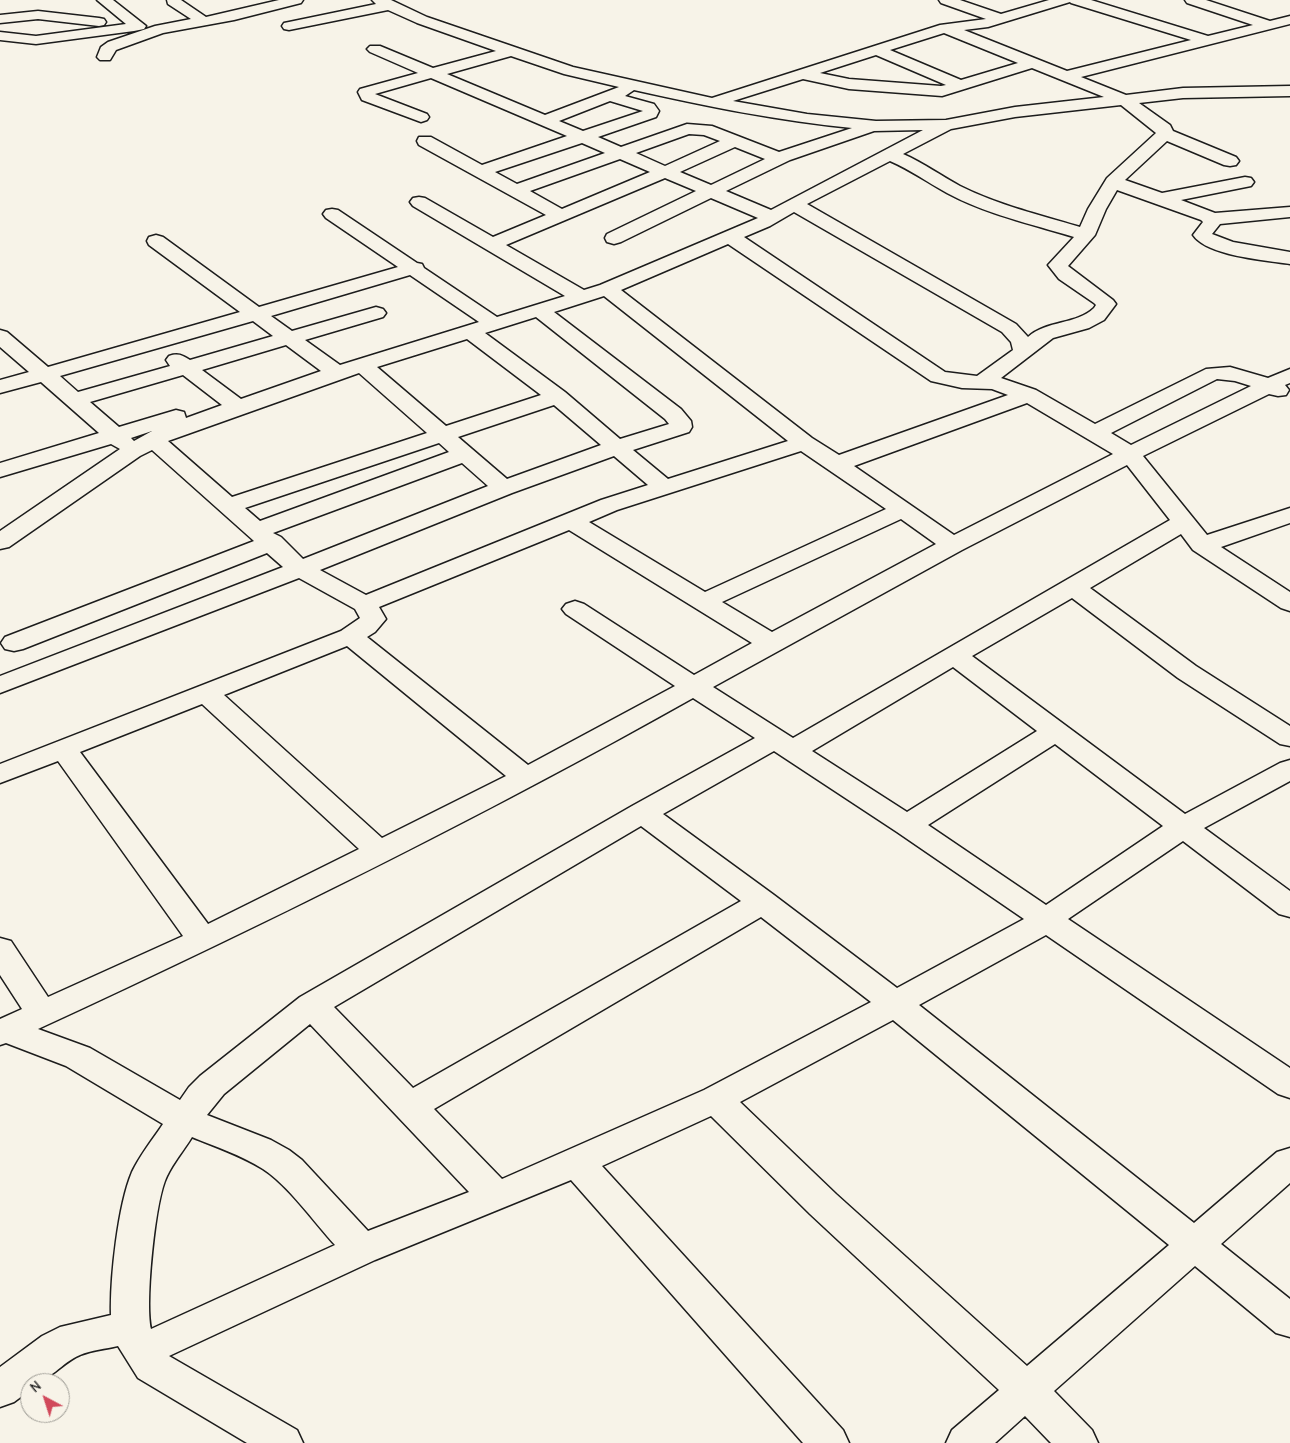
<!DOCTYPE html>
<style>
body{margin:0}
#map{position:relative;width:1290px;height:1443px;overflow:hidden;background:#f7f3e8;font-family:"Comic Neue",sans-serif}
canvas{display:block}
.north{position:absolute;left:20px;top:1373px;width:50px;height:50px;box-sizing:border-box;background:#f7f3e8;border:1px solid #9f9d96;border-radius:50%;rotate:320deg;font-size:14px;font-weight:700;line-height:20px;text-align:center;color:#1c1c1c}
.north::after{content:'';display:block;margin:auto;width:18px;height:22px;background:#d1495b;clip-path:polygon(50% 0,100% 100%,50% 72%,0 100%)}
</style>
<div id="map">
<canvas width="1290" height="1443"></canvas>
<div class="north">N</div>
</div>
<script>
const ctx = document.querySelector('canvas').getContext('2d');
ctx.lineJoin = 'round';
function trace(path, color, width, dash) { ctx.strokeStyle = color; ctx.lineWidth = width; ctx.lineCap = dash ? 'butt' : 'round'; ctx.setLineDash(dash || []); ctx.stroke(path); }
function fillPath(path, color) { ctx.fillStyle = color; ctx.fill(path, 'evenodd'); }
const minor = new Path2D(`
 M 97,0 L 113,0 L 146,26 L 144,29 L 134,31 L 36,44 L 0,40 L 0,32 L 36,36 L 126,24 Z
 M 167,0 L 181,0 L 206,17 L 279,0 L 303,0 L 301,3 L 234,20 L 163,33 L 116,50 L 110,60 L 100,60 L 97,57 L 101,47 L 108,42 L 155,26 L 191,19 L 168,4 Z
 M 372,0 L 391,0 L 427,17 L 573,67 L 712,98 L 940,25 L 986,19 L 941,3 L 939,0 L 960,0 L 1001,14 L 1049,0 L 1091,0 L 1208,36 L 1253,25 L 1187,3 L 1185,0 L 1206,0 L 1270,21 L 1290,16 L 1290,24 L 1081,77 L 1126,95 L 1183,88 L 1290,86 L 1290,96 L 1183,98 L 1139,103 L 1170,125 L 1173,131 L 1236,157 L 1239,161 L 1236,165 L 1230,166 L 1224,165 L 1167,141 L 1125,180 L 1162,193 L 1245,177 L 1251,178 L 1254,182 L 1251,186 L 1181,200 L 1215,213 L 1290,207 L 1290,217 L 1220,224 L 1212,234 L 1233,242 L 1290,252 L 1290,264 C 1265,260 1207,256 1193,235 L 1203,222 L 1201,220 L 1117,190 L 1106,209 L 1095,235 L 1068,266 L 1113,300 L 1116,304 L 1104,320 L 1089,328 L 1053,338 L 1001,378 L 1036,390 L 1095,424 L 1206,369 L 1230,367 L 1268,378 L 1290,369 L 1290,383 L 1285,385 L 1289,390 L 1286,395 L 1278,396 L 1269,394 L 1143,456 L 1207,535 L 1290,508 L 1290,523 L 1221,547 L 1290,592 L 1290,611 L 1281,608 L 1193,550 L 1181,534 L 1090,588 L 1196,666 L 1290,726 L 1290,746 L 1280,744 L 1178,678 L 1072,598 L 972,656 L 1185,814 L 1280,763 L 1290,760 L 1290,781 L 1204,828 L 1290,891 L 1290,917 L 1279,914 L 1183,841 L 1068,919 L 1290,1068 L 1290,1098 L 1278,1094 L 1046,935 L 919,1005 L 1194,1223 L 1277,1152 L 1290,1148 L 1290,1183 L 1221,1244 L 1290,1299 L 1290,1337 L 1276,1333 L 1195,1266 L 1054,1391 L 1092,1430 L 1098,1443 L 1051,1443 L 1025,1416 L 995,1443 L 946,1443 L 952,1430 L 999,1390 L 810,1214 L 711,1116 L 602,1166 L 843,1430 L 849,1443 L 803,1443 L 571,1180 L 375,1260 L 169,1356 L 297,1430 L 303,1443 L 247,1443 L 138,1378 L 118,1346 C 106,1349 91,1350 80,1355 C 62,1362 49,1383 30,1383 L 30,1390 L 14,1402 L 0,1407 L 0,1367 L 42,1336 L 60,1327 L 111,1315 C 110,1278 118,1205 132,1172 C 140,1155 153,1139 163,1124 L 66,1066 L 6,1043 L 0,1045 L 0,1019 L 22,1009 L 0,975 L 0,938 L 11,941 L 48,997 L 183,936 L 58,761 L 0,783 L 0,764 L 341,631 L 360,618 L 355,609 L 299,578 L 0,693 L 0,676 L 283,567 L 267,553 L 23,649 L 14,651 L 5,649 L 1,643 L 5,637 L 254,541 L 152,450 L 140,456 L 9,547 L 0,549 L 0,531 L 120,449 L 111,444 L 0,477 L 0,463 L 99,433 L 41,382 L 0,393 L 0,380 L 29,372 L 0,347 L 0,330 L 7,332 L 48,367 L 240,312 L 149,245 L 147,241 L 149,237 L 156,235 L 163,237 L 259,307 L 398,267 L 326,218 L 323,214 L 326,210 L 332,209 L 338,210 L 417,263 L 422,264 L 424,268 L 497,317 L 565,296 L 413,206 L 410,202 L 413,198 L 419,197 L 425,198 L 493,237 L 546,215 L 419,145 L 417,141 L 419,137 L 431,137 L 482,165 L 567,136 L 431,78 L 375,94 L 427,114 L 429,117 L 427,120 L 421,122 L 362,100 L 358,92 L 360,89 L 418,73 L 370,52 L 367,49 L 370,46 L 380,46 L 433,68 L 496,51 L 417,23 L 388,10 L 289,30 L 284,29 L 282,26 L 284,23 L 289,22 L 376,4 ZM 1070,2 L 1071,3 L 1191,40 L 1067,71 L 964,30 L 988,27 ZM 944,33 L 1018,63 L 961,80 L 890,50 ZM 876,55 L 946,85 L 941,86 L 849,79 L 820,73 ZM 511,56 L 564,74 L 619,87 L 545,115 L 447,74 ZM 1032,68 L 1104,97 L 1015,107 L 946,120 L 876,121 L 807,114 L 733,101 L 803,79 L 849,89 L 942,96 ZM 634,90 C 706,106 778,121 852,128 L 779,152 L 712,126 L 687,124 L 621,147 L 598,137 L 656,117 L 659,111 L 654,104 L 625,96 ZM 610,101 L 643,111 L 583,131 L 559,121 ZM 1121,105 L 1156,133 L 1107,178 L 1088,209 L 1080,227 C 1040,215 998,205 960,186 C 941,176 924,163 903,154 L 951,129 L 1015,117 ZM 923,130 L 771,210 L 726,191 L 790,160 L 874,131 ZM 689,134 L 704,135 L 720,141 L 665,166 L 636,153 ZM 582,143 L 605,153 L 517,184 L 495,172 ZM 735,147 L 765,159 L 711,185 L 680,172 ZM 620,159 L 650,172 L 562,209 L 530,191 ZM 890,161 C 911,170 927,182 947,193 C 986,214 1031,224 1074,237 L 1048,265 L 1059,279 L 1094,303 L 1096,305 L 1094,308 C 1076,325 1047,320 1028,337 L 1016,324 L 807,204 ZM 665,178 L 696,191 L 607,234 L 605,238 L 607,242 L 614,244 L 621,242 L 711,198 L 758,218 L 600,285 L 584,290 L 506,245 ZM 794,212 L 1002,332 L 1011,342 L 1013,350 L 977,376 L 945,372 L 744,237 L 770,226 ZM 728,244 L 931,381 L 962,388 L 992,389 L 1008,395 L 839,455 L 812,438 L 621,290 ZM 410,275 L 479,322 L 340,365 L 305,340 L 383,317 L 386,313 L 383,309 L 376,307 L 292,331 L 271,316 ZM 604,296 L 788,441 L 668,479 L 633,450 L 689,432 L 692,427 L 691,421 L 681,409 L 554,312 ZM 536,317 L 665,419 L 669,424 L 620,439 L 565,392 L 485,333 ZM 253,321 L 273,336 L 190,360 C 182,355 178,353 169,356 L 166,360 L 170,366 L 78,392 L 60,376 ZM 467,339 L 541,395 L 446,426 L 377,367 ZM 286,345 L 321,371 L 241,399 L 202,370 ZM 359,373 L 427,433 L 232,497 L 168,441 ZM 183,375 L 222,405 L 186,418 L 184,412 L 176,410 L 119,427 L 90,402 ZM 1217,379 L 1235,381 L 1251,386 L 1131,445 L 1111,433 ZM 1027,403 L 1113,454 L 954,535 L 854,466 ZM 554,405 L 601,445 L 507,479 L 458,437 ZM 152,431 L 134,441 L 131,438 ZM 439,443 L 449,452 L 260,521 L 245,508 ZM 801,451 L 886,509 L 705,592 L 589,522 L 617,510 ZM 614,456 L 648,485 L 601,500 L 366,595 L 320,570 L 512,493 ZM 462,463 L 488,486 L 303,559 L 281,537 L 273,533 ZM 1127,465 L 1170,520 L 793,738 L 713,687 L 962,550 ZM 901,519 L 936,544 L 772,632 L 722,602 ZM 569,530 L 752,643 L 694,675 L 584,604 L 575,601 L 566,604 L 562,609 L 566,614 L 675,686 L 528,765 L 367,637 L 375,632 L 386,619 L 379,607 ZM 347,646 L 506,776 L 382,838 L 224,695 ZM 953,667 L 1037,731 L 907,812 L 812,751 ZM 693,698 L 755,738 L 632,806 L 300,997 L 200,1076 L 189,1087 L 180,1100 L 90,1048 L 38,1029 C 261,926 480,818 693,698 ZM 202,704 L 359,849 L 208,924 L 80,752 ZM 1055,744 L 1163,826 L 1046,905 L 928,825 ZM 774,751 L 897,832 L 1024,919 L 897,988 L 774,895 L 663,814 ZM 641,826 L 741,901 L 413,1088 L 334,1007 ZM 761,917 L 871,1002 L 704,1090 L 502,1179 L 434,1109 ZM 893,1020 L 1169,1245 L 1027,1366 L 836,1194 L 740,1102 ZM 310,1024 L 469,1192 L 368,1231 L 302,1160 L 289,1150 L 271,1140 L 207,1115 L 224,1094 ZM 192,1137 C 216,1147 241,1155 263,1169 C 288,1185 314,1222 335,1245 L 151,1329 C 145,1302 155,1200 167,1176 C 173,1163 184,1150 192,1137 Z
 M 38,11 L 99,18 L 104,19 L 106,22 L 104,25 L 99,26 L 38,19 L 0,23 L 0,15 Z`);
trace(minor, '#1c1c1c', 3);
fillPath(minor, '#f7f3e8');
</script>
